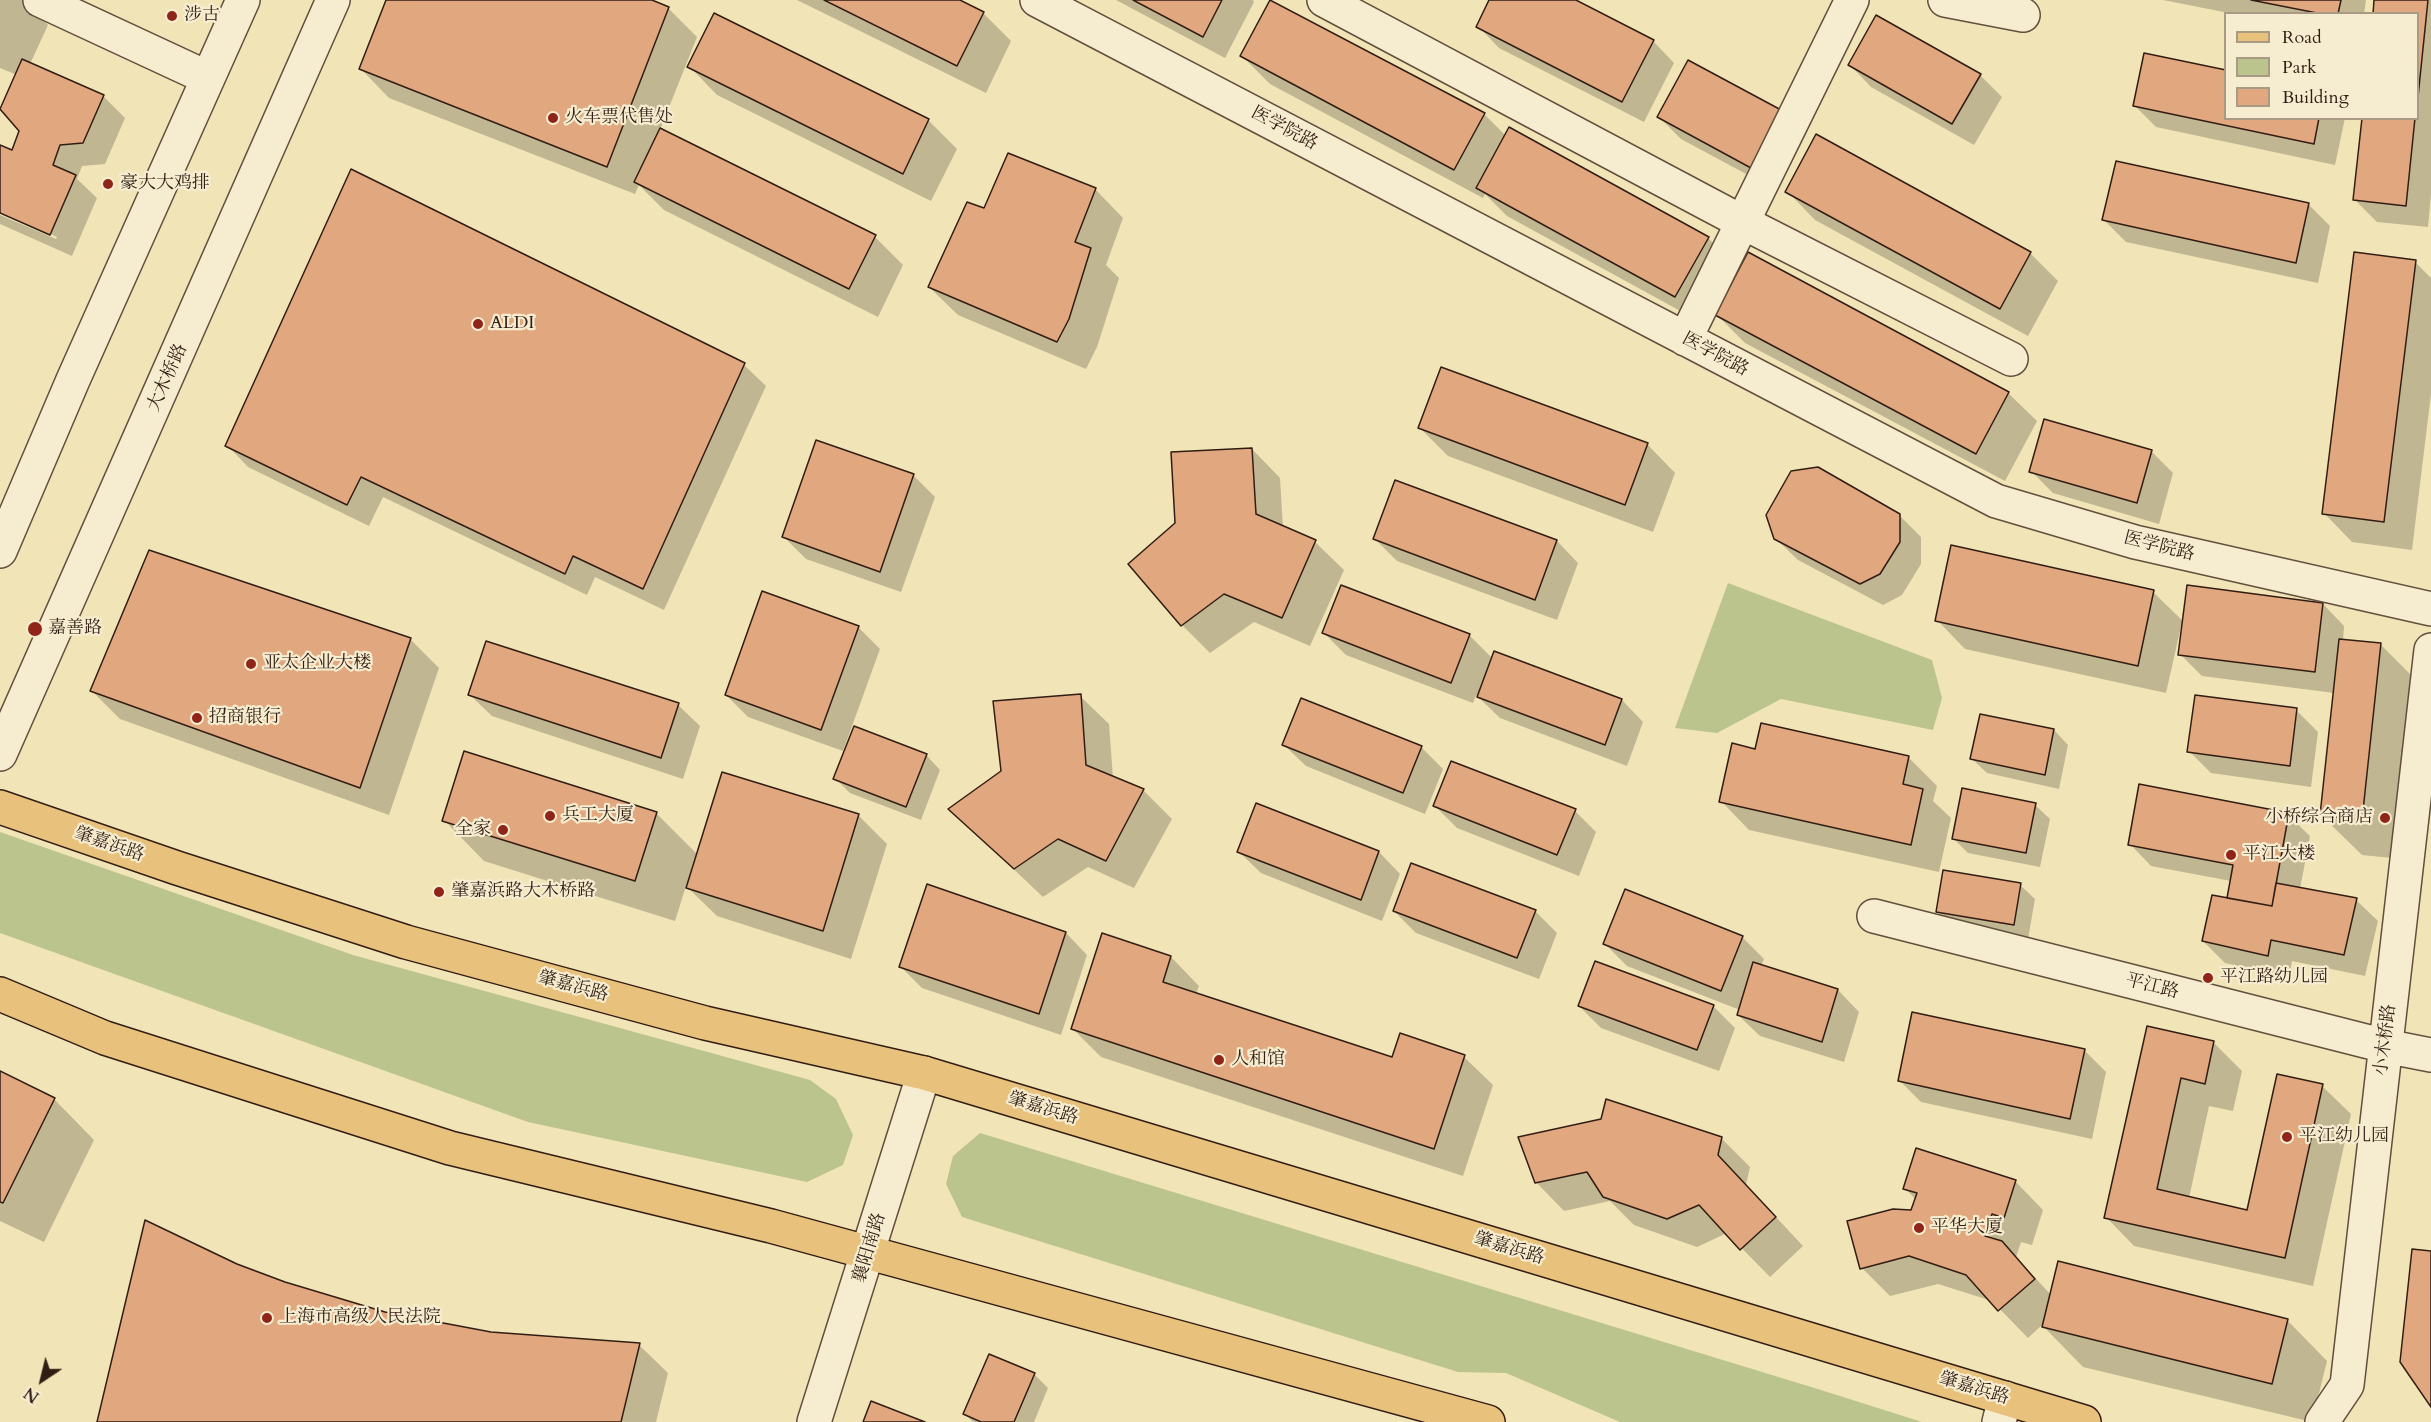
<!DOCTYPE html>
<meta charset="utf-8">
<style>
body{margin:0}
#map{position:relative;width:2431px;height:1422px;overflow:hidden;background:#f1e4b7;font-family:Cardo,serif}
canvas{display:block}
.legend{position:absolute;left:2224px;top:12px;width:195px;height:108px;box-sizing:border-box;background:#f6edd0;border:2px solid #a89a85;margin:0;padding:8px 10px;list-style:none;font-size:18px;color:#321d14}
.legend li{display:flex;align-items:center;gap:12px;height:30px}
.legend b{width:30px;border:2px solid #a89a85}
.north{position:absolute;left:12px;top:1350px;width:60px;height:60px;-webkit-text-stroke:4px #f6edd0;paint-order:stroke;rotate:215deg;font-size:16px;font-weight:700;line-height:24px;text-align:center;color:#321d14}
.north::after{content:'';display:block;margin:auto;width:21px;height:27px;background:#321d14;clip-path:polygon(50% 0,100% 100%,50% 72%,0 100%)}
</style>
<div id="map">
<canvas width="2431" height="1422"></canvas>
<ul class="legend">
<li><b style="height:8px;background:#e8c27c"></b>Road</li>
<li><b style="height:16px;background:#bcc48d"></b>Park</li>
<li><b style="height:16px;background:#e1a77e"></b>Building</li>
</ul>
<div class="north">N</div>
</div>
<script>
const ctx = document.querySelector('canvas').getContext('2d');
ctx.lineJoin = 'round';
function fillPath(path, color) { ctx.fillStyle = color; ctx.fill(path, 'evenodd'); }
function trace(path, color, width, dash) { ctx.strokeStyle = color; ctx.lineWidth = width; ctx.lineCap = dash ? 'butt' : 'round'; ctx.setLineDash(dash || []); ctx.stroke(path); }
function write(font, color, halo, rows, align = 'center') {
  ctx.font = font + ' Cardo,"Noto Serif SC",serif'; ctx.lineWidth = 4.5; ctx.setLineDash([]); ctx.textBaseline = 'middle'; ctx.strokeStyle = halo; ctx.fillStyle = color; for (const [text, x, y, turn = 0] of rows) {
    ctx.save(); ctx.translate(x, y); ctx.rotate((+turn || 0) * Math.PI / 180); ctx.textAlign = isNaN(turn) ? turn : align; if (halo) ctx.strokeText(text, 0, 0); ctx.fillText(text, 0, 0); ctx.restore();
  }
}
fillPath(new Path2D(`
 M 1728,583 L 1932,660 L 1942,698 L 1933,730 L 1781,699 L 1717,733 L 1675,728 Z
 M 0,832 L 353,955 L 810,1080 L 836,1099 L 853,1135 L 843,1165 L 807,1182 L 528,1122 L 0,933 Z
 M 980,1133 L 1821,1390 L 1922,1422 L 1620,1422 L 1506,1373 L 1458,1372 L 962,1217 L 946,1184 L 953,1156 Z`), '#bcc48d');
fillPath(new Path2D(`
 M 0,0 L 23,0 L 48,25 L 30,64 L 103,96 L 125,118 L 105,164 L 82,166 L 77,179 L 97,198 L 72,256 L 0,224 L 0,215 L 56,239 L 57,237 L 0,211 L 0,147 L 13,152 L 21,130 L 17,75 L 0,68 Z
 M 388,0 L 648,0 L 668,8 L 697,37 L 660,130 L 875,237 L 903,265 L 878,317 L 664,210 L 639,185 L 635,194 L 389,98 L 361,69 Z
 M 797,0 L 956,0 L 983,13 L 1011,41 L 986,93 Z
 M 1116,0 L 1253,0 L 1254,2 L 1225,58 Z
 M 1491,0 L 1572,0 L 1653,41 L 1674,63 L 1644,122 L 1499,48 L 1478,26 Z
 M 2163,0 L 2366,0 L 2364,14 L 2234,14 Z
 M 2376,0 L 2431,0 L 2431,194 L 2428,227 L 2377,222 L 2355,200 L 2363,118 L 2418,118 L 2418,14 Z
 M 715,15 L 929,121 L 957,149 L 931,201 L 717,95 L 689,66 Z
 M 1242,56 L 1484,114 L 1506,136 L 1708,238 L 1736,266 L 1704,324 L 1507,216 L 1485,194 L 1483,198 L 1270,84 Z
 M 1850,65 L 1980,75 L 2002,97 L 1974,145 L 1871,87 Z
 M 2134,105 L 2226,118 L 2345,118 L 2335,165 L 2156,127 Z
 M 1782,112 L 1774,189 L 1681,139 L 1659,117 Z
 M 1095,189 L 1123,218 L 1106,265 L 1119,278 L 1097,347 L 1086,369 L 958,315 L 929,287 L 985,210 Z
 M 1787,191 L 2030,253 L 2058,281 L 2028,336 L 1815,220 Z
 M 2308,204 L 2330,226 L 2318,283 L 2126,242 L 2104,220 Z
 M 2415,262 L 2431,278 L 2431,394 L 2412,550 L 2352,542 L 2324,513 Z
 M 1717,315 L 2008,393 L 2037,421 L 2005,481 L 1745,343 Z
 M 744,365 L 766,386 L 664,610 L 595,577 L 587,595 L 383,497 L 369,526 L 248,467 L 227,445 Z
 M 1420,428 L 1647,444 L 1675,473 L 1653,532 L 1448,456 Z
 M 1252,449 L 1280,478 L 1283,528 L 1315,542 L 1344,570 L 1310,646 L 1254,622 L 1210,653 L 1182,625 L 1177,524 Z
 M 2151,451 L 2173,473 L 2159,524 L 2053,493 L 2031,471 Z
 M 913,475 L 935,497 L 901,592 L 806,559 L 784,537 Z
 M 1899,515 L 1921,537 L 1921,564 L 1902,595 L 1883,605 L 1798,560 L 1775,538 Z
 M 1375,539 L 1557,541 L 1578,563 L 1557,620 L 1397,561 Z
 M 2153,592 L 2184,622 L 2323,604 L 2344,626 L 2343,641 L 2380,644 L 2421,685 L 2402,859 L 2362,855 L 2321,815 L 2334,693 L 2202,676 L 2180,654 L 2184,622 L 2182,622 L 2166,693 L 1965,649 L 1937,620 Z
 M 858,627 L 880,649 L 843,751 L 748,717 L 726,695 Z
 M 1324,633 L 1469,635 L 1493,659 L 1495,653 L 1622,700 L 1643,722 L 1627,766 L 1500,718 L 1476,695 L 1473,703 L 1346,655 Z
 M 410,639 L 439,668 L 389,815 L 120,719 L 91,690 Z
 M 470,695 L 678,705 L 700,726 L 683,779 L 492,716 Z
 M 1080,696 L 1109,724 L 1113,778 L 1143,790 L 1172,819 L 1134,888 L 1088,867 L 1043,897 L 950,809 L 1002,772 Z
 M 2296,710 L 2318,732 L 2311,787 L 2211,773 L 2189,751 Z
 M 2054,730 L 2068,745 L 2059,789 L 1987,773 L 1972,759 Z
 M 1284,745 L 1421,747 L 1443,769 L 1425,814 L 1306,766 Z
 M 1757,750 L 1908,757 L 1937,786 L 1933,801 L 1951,818 L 1939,872 L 1749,830 L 1721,801 Z
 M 926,755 L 940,770 L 921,820 L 850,793 L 835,778 Z
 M 2035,805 L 2050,819 L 2040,867 L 1968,853 L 1953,838 Z
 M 1435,806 L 1575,811 L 1596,832 L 1579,876 L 1457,828 Z
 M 656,813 L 698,855 L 858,815 L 887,844 L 851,959 L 717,916 L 686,886 L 675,921 L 484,861 L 444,820 Z
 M 2288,815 L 2310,836 L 2300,889 L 2356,900 L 2378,921 L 2365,976 L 2292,961 L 2289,977 L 2225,963 L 2203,941 L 2228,900 L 2231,881 L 2151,866 L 2130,844 Z
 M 1239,852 L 1379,852 L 1400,874 L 1382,921 L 1261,873 Z
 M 2020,885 L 2035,899 L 2028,939 L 1952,926 L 1938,912 Z
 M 928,886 L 1066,933 L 1087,955 L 1061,1035 L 922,988 L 900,966 Z
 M 1394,911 L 1535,911 L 1557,933 L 1539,979 L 1416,933 Z
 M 1103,935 L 1171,957 L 1199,986 L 1196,994 L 1393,1059 L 1464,1057 L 1493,1085 L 1463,1176 L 1101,1057 L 1073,1029 Z
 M 1742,937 L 1764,959 L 1761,966 L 1838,990 L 1859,1012 L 1844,1062 L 1760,1036 L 1738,1015 L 1740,1010 L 1627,966 L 1605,944 Z
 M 1579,1006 L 1713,1006 L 1735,1028 L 1719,1071 L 1601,1028 Z
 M 1913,1014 L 2085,1051 L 2106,1072 L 2092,1139 L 1921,1102 L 1899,1080 Z
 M 2148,1028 L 2213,1042 L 2242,1071 L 2233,1111 L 2209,1106 L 2189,1198 L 2248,1212 L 2322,1086 L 2351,1114 L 2313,1286 L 2134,1246 L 2106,1217 Z
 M 0,1073 L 54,1099 L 94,1140 L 44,1242 L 0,1221 Z
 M 1721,1138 L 1750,1167 L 1746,1185 L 1803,1246 L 1770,1277 L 1727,1233 L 1697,1247 L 1634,1225 L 1610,1201 L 1564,1211 L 1536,1182 Z
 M 2015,1181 L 2043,1210 L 2032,1245 L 2021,1242 L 2016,1257 L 2051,1295 L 2287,1320 L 2327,1361 L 2312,1422 L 2083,1367 L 2042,1325 L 2028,1338 L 1992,1301 L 1938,1284 L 1890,1296 L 1862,1268 L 1912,1212 L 1916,1200 L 1905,1188 Z
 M 236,1266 L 284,1283 L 384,1314 L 491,1334 L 639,1345 L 668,1373 L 656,1422 L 98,1422 Z
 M 1034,1374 L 1048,1388 L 1034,1422 L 973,1422 L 965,1414 Z`), '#0003');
const building = new Path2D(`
 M 386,0 L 652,0 L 669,7 L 607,167 L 359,69 Z
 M 824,0 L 960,0 L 984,12 L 957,66 Z
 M 1133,0 L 1222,0 L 1203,37 Z
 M 1270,0 L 1485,113 L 1454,170 L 1240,56 Z
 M 1489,0 L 1576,0 L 1654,40 L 1622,102 L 1476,27 Z
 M 2251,0 L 2341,0 L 2338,14 L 2322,14 Z
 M 2374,0 L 2428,0 L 2418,97 L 2418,14 L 2373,14 Z
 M 714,13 L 929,119 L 903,174 L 687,67 Z
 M 1876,15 L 1981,74 L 1952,124 L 1848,65 Z
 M 2144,53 L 2226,70 L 2226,118 L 2319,118 L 2314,144 L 2133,106 Z
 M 22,59 L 104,95 L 83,143 L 60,145 L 53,165 L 76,175 L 50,235 L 0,213 L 0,145 L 12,150 L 19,131 L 0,109 Z
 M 1688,60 L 1783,111 L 1751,168 L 1657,117 Z
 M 2362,118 L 2415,118 L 2406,206 L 2353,200 Z
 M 1509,127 L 1709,237 L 1675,297 L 1476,188 Z
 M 660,128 L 876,235 L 849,289 L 634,182 Z
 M 1816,134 L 2031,252 L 2000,309 L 1785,192 Z
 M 1008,153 L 1096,188 L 1075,242 L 1091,248 L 1069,319 L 1057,342 L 928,287 L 967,202 L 984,208 Z
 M 2116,161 L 2309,203 L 2296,263 L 2102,220 Z
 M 351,169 L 745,363 L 643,589 L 573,556 L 565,574 L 361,477 L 347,505 L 225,446 Z
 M 1748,252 L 2009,392 L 1976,454 L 1715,315 Z
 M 2354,252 L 2416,260 L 2384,522 L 2322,514 Z
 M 1441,367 L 1648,443 L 1625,505 L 1418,428 Z
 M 2044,419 L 2152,450 L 2137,503 L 2029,472 Z
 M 816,440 L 914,474 L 880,572 L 782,537 Z
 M 1252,448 L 1256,514 L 1316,540 L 1282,618 L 1224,594 L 1181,626 L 1128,564 L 1175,523 L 1171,452 Z
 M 1818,467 L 1900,514 L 1900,542 L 1880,574 L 1860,584 L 1774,539 L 1766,515 L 1791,471 Z
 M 1395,480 L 1557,540 L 1535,600 L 1373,539 Z
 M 1951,545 L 2154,590 L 2138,666 L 1935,621 Z
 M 149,550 L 411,638 L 360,788 L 90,691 Z
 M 1341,585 L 1470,634 L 1451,683 L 1322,633 Z
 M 2187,585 L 2323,603 L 2315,672 L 2178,655 Z
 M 762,591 L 859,626 L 821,730 L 725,695 Z
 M 2339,639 L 2381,643 L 2362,820 L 2320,815 Z
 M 486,641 L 679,703 L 661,758 L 468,695 Z
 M 1494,651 L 1622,699 L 1605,745 L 1477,697 Z
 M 1081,694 L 1086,765 L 1144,789 L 1106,861 L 1058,839 L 1014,869 L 948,809 L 1001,771 L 993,701 Z
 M 2195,695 L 2297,708 L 2290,766 L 2187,752 Z
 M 1301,698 L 1422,746 L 1403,793 L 1282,745 Z
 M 1980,714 L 2054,729 L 2045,775 L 1970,759 Z
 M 1761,723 L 1909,756 L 1903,784 L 1923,789 L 1911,845 L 1719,802 L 1732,743 L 1755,749 Z
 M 854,726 L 927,754 L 906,807 L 833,779 Z
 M 464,751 L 657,812 L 635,881 L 442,821 Z
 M 1451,761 L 1576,809 L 1557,855 L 1433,806 Z
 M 722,772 L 859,814 L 823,931 L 686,888 Z
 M 2139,784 L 2289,813 L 2272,906 L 2227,898 L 2233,865 L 2128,845 Z
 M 1962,788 L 2036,803 L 2026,853 L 1952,839 Z
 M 1256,803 L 1379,851 L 1361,900 L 1237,852 Z
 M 1411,863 L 1536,910 L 1517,958 L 1393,911 Z
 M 1943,870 L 2021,883 L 2014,925 L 1936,912 Z
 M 2276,883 L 2357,898 L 2344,955 L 2271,940 L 2268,956 L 2202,941 L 2212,895 L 2272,906 Z
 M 927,884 L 1066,932 L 1039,1014 L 899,967 Z
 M 1625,889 L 1743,936 L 1721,991 L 1603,944 Z
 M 1102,933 L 1171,956 L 1163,982 L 1392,1057 L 1400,1033 L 1465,1055 L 1434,1149 L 1071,1029 Z
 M 1595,961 L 1714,1005 L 1697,1050 L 1578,1006 Z
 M 1753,962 L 1838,989 L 1822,1042 L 1737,1015 Z
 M 1912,1012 L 2085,1049 L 2070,1119 L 1898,1081 Z
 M 2147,1026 L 2214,1041 L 2205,1084 L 2181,1078 L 2157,1189 L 2247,1210 L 2277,1074 L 2323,1084 L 2285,1258 L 2104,1218 Z
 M 0,1071 L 55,1098 L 3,1203 L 0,1202 Z
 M 1606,1099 L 1722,1137 L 1718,1155 L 1776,1217 L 1740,1250 L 1699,1205 L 1667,1219 L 1603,1197 L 1587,1172 L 1535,1183 L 1518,1137 L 1601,1119 Z
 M 1916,1148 L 2016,1180 L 2004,1218 L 1992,1214 L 1985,1236 L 2002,1241 L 2035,1279 L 1998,1311 L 1966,1275 L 1909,1256 L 1860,1269 L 1847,1221 L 1893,1209 L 1911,1210 L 1917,1193 L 1903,1189 Z
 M 145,1220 L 237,1264 L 285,1282 L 385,1312 L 491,1332 L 640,1343 L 621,1422 L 97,1422 Z
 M 2412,1249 L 2431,1251 L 2431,1407 L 2400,1362 Z
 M 2058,1261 L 2288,1319 L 2272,1384 L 2042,1327 Z
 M 989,1354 L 1035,1373 L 1014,1422 L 981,1422 L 963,1414 Z
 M 871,1401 L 925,1422 L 863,1422 Z`);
fillPath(building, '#e1a77e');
trace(building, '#321d14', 1.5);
const minor = new Path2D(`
 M 40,0 L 208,78
 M 1037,0 L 1996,501 L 2135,542 L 2431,609
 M 1324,0 L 1744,223 L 2011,359
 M 1945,0 L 2023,15
 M 1685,339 L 1852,0
 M 0,551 L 73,380 L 243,0
 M 0,754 L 333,0
 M 1874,916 L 2385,1046 L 2431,1055
 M 814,1422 L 924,1073
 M 1999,1422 L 2005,1398
 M 2322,1422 L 2347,1385 L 2431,650`);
const major = new Path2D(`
 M 0,807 L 177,868 L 406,942 L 705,1023 L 924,1073 L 2084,1422
 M 0,994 L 105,1038 L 450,1148 L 771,1226 L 1488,1422`);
trace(minor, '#624f3d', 36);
trace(major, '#321d14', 36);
trace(minor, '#f6edd0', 33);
trace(major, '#e8c27c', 33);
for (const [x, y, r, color] of [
 [172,16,6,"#8f2418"],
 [553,118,6,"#8f2418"],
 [108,184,6,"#8f2418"],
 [478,324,6,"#8f2418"],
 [35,629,8,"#8f2418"],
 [251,664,6,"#8f2418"],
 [197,718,6,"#8f2418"],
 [550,816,6,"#8f2418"],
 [2385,818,6,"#8f2418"],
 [503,830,6,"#8f2418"],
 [2231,855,6,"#8f2418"],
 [439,892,6,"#8f2418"],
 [2208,978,6,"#8f2418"],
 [1219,1060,6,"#8f2418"],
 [2287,1137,6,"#8f2418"],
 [1919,1228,6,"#8f2418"],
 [267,1318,6,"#8f2418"]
]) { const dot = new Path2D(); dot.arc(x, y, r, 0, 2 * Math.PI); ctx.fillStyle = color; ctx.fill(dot); trace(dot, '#f6edd0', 2); }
write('18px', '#321d14', '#f6edd0', [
 ["涉古",184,16],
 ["火车票代售处",565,118],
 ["豪大大鸡排",120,184],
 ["ALDI",490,324],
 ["嘉善路",48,629],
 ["亚太企业大楼",263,664],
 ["招商银行",209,718],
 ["兵工大厦",562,816],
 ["小桥综合商店",2373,818,"right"],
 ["全家",491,830,"right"],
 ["平江大楼",2243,855],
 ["肇嘉浜路大木桥路",451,892],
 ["平江路幼儿园",2220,978],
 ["人和馆",1231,1060],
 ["平江幼儿园",2299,1137],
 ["平华大厦",1931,1228],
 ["上海市高级人民法院",279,1318]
], 'left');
write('18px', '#321d14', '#f6edd0', [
 ["医学院路",1284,129,28],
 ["医学院路",1715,355,28],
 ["大木桥路",168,378,-66],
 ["医学院路",2159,547,14],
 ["肇嘉浜路",109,845,19],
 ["肇嘉浜路",573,987,15],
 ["平江路",2152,987,14],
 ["小木桥路",2386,1040,-83],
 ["肇嘉浜路",1043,1109,17],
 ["襄阳南路",870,1248,-73],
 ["肇嘉浜路",1509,1249,17],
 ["肇嘉浜路",1974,1389,17]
]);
</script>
